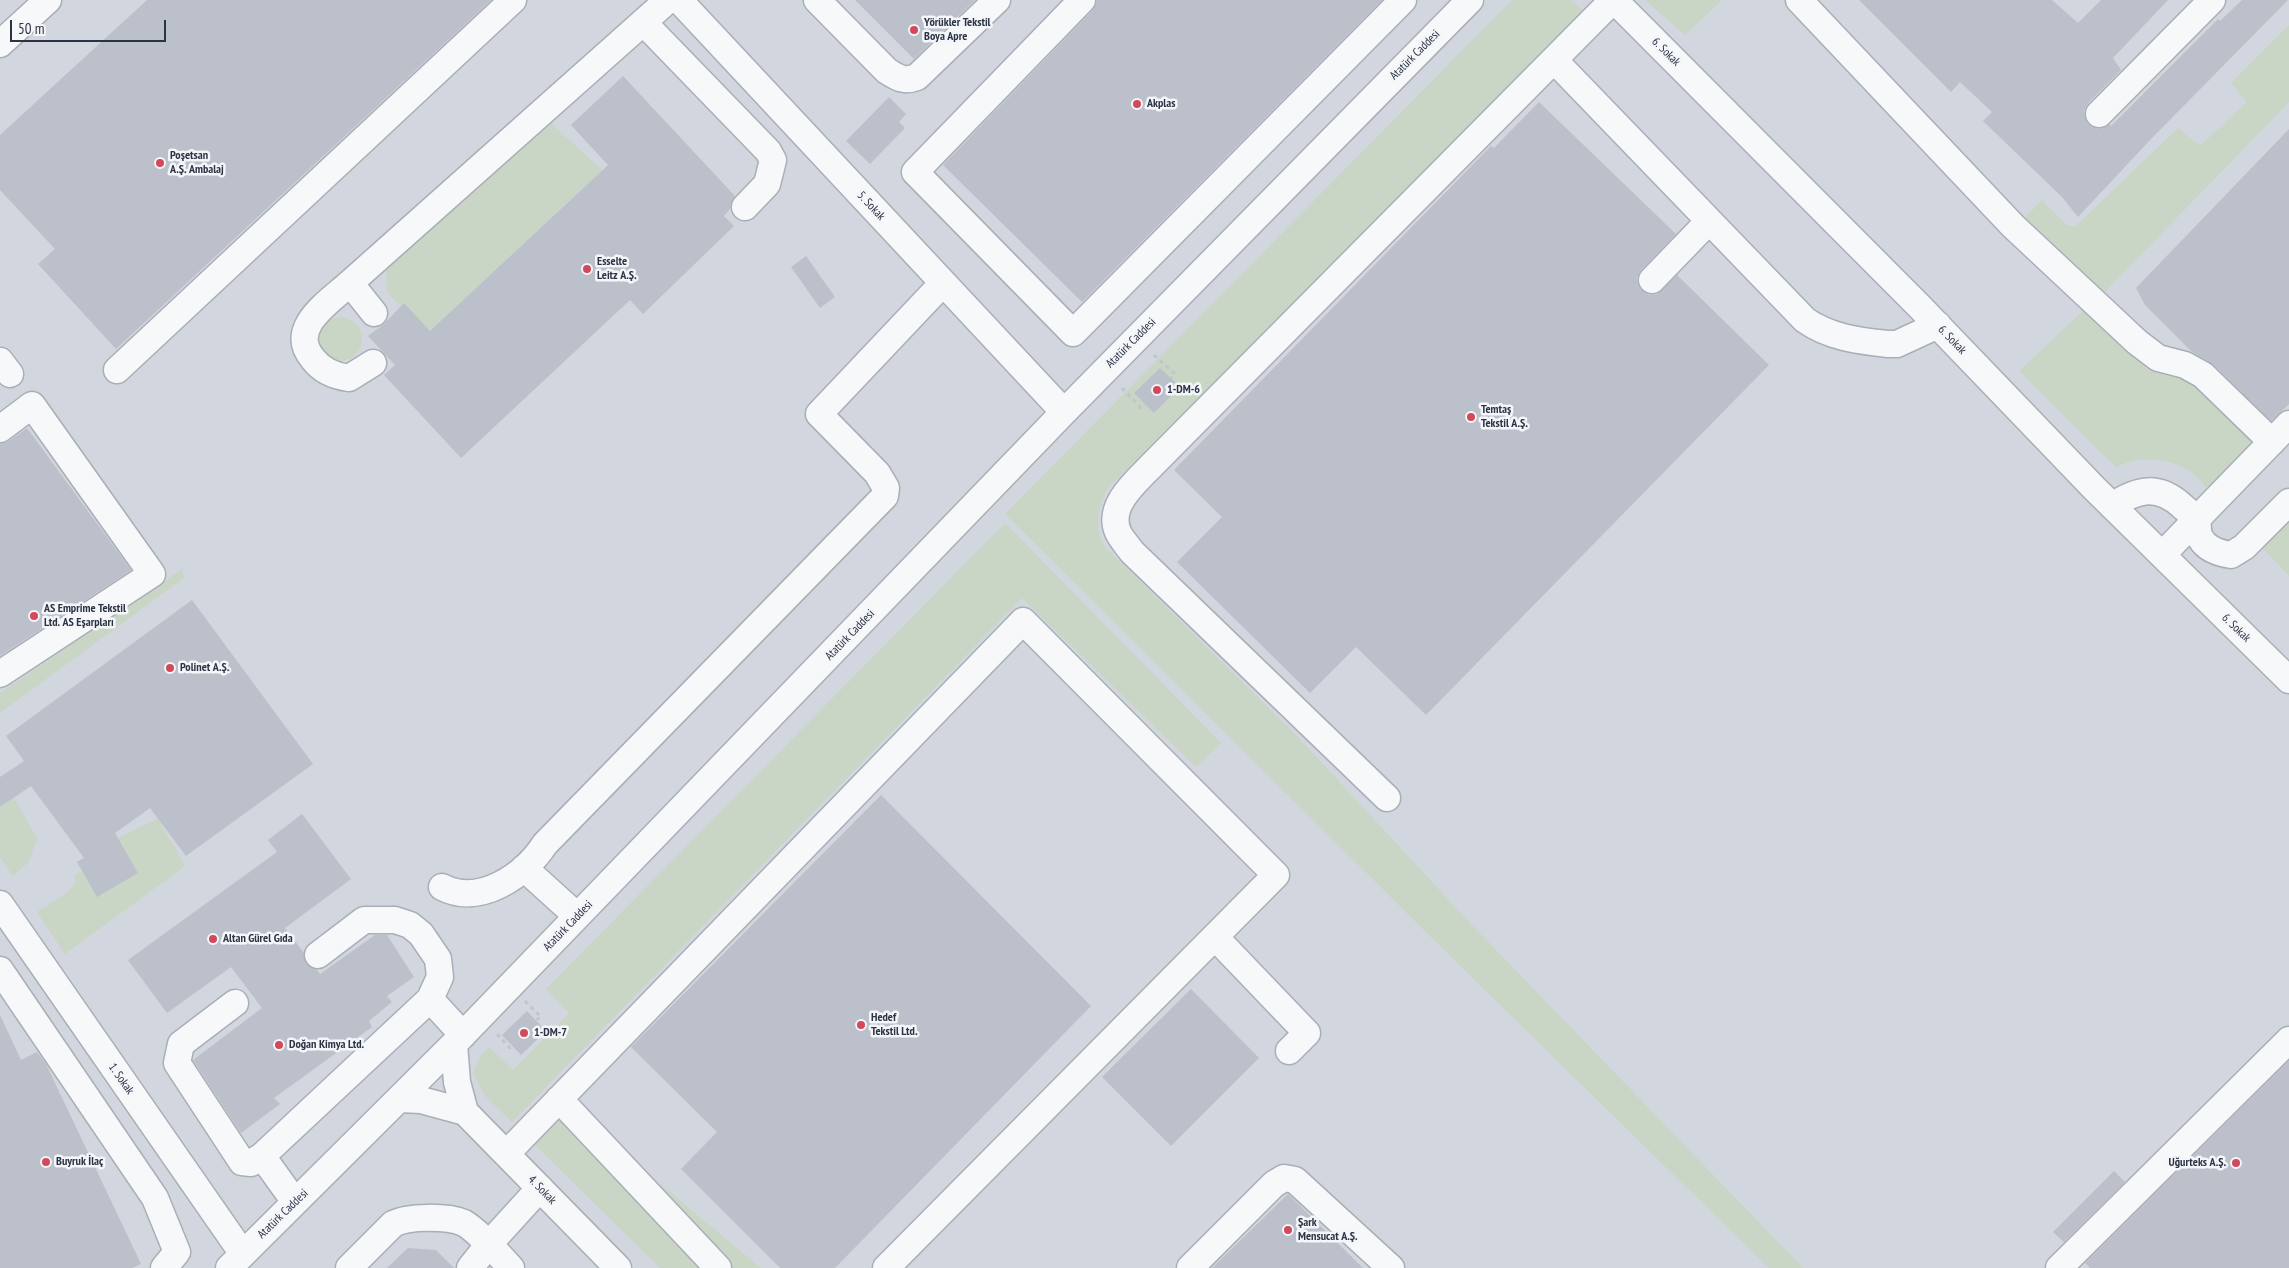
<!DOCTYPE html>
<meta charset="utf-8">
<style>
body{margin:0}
#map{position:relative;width:2289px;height:1268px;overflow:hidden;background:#e4e7ec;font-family:"PT Sans Narrow",sans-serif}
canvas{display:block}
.scale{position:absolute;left:10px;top:20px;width:156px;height:22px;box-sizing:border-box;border:2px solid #2b3445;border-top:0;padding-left:6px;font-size:15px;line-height:18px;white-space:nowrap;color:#2b3445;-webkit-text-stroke:4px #f4f6f9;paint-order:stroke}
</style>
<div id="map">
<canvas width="2289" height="1268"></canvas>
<div class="scale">50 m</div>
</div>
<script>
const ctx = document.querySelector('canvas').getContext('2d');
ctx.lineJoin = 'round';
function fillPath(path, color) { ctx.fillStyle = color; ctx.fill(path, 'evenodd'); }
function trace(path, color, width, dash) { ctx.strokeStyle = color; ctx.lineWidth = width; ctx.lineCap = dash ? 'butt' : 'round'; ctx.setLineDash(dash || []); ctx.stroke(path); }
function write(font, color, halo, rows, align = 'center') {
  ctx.font = font + ' "PT Sans Narrow",sans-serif'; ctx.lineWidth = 5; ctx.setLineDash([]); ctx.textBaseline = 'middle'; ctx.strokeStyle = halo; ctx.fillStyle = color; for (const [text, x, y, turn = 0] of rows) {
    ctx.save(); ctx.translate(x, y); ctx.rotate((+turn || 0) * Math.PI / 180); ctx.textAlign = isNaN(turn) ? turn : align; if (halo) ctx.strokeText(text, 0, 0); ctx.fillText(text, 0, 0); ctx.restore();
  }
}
fillPath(new Path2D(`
 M 0,0 L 2289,0 L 2289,1268 L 0,1268 Z`), '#d2d6de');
fillPath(new Path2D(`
 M 1512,0 L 1571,0 L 1583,11 L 1108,488 C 1097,507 1095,525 1104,546 L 1295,734 L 1470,923 L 1803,1268 L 1769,1268 L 1445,951 L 1005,514 Z
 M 1645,0 L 1722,0 L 1685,35 Z
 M 2289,25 L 2289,102 L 2101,296 L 2020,223 L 2042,200 L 2067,225 L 2075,227 L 2178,128 L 2200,146 L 2247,102 L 2231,83 Z
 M 545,118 L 602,170 L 430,331 L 390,296 L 387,289 L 386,267 Z
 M 2084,310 L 2149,371 L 2173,377 L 2184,376 L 2257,438 L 2210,492 C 2204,485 2198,477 2191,472 C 2169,457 2138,456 2116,467 L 2019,371 Z
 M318 339a22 22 0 1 1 44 0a22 22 0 1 1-44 0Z
 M 2289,515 L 2289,576 L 2260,545 Z
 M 1005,523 L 1221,743 L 1196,767 L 1022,598 L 512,1122 L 485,1096 L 473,1073 L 481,1055 L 489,1047 L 513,1070 L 569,1013 L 546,989 Z
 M 182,569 L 184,578 L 0,713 L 0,693 Z
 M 14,798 L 37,838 L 29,862 L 13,876 L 0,857 L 0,807 Z
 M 158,818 L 185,866 L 65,954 L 37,912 L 68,892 L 75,884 L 75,875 L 82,871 L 97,896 L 138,873 L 118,838 Z
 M 566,1106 L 761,1268 L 660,1268 L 531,1141 Z`), '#c9d6c5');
fillPath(new Path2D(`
 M 147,0 L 491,0 L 116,349 L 38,264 L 55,249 L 0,190 L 0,135 Z
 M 855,0 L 975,0 L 914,59 Z
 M 1097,0 L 1382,0 L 1082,302 L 943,165 L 1093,10 Z
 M 1859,0 L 2052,0 L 2078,23 L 2101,0 L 2168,0 L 2113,58 L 2121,70 L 2089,102 L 2084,111 L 2085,118 L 2088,124 L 2096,129 L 2103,128 L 2110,124 L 2111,126 L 2218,19 L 2220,21 L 2242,0 L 2288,0 L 2151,139 L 2078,217 L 2062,197 L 1983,121 L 1992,112 L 1960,82 L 1951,92 Z
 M 623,76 L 735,196 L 731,203 L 730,209 L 724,216 L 734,226 L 643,314 L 630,300 L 461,458 L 384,375 L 395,365 L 368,336 L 384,324 L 404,303 L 430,331 L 608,165 L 571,125 Z
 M 889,97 L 906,114 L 899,122 L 905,128 L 870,164 L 846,141 Z
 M 1539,102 L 1676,234 L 1641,270 L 1637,277 L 1638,285 L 1641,290 L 1649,295 L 1657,294 L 1677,275 L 1769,365 L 1426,715 L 1356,647 L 1310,693 L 1177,562 L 1222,517 L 1174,470 L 1491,146 L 1494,148 Z
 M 2289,129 L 2289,404 L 2271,421 L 2213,364 L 2191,351 L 2145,305 L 2136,288 Z
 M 806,256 L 835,297 L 820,308 L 791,267 Z
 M 1160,368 L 1180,387 L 1154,413 L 1134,393 Z
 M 27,428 L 131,570 L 0,656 L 0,444 L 9,441 Z
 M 192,600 L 313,764 L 186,856 L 150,808 L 115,833 L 138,873 L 97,897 L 77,862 L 84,858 L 31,786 L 0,807 L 0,777 L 24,761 L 6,736 Z
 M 881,795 L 1091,1006 L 835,1268 L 780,1268 L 681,1169 L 717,1132 L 631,1047 Z
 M 302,814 L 351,879 L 285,928 L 304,953 L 306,964 L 316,969 L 320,974 L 375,935 L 387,935 L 414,977 L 387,996 L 392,1002 L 369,1021 L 372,1027 L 274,1098 L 280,1104 L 241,1133 L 193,1060 L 262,1008 L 231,967 L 167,1013 L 128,960 L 277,852 L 268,840 Z
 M 1191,989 L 1259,1058 L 1171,1146 L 1102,1077 Z
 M 527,1011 L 546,1031 L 521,1055 L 502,1035 Z
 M 0,1015 L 21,1060 L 37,1052 L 46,1064 L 141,1264 L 132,1268 L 0,1268 Z
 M 2289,1061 L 2289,1268 L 2090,1268 L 2085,1263 Z
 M 2114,1171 L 2125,1182 L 2064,1242 L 2053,1232 Z
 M 1288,1194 L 1363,1268 L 1212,1268 Z
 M 408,1248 L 436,1250 L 454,1268 L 387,1268 Z`), '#bbc0ca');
const minor = new Path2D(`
 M 679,0 L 1064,412
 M 817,0 L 887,71 C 898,78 904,82 917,77 L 997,0
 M 1082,0 L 915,172 L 1073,333 L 1403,0
 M 1614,0 L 1920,307 L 2094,488 L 2289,680
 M 1799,0 L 2013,226 L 2137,342 L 2158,358 L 2185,365 L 2203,375 L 2272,442
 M 643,22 L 768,151 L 773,160 L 767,184 L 745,207
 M 0,44 L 48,0
 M 1554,60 L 1805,320 C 1829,337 1858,341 1888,344 L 1897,344 L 1938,325
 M 2099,114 L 2212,0
 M 1652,280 L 1709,221
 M 350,283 L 374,313
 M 0,361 L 10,374
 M 373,363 L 349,378 C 334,376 322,371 313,359 C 287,328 328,303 350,283 L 668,0
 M 117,370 L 513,0
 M 0,429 L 32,405 L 152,574 L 0,674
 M 2112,506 C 2137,489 2158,484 2182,506 C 2186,510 2194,515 2196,520 C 2199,524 2197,530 2199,535 C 2204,548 2218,553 2231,555 L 2244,547 L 2289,502
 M 2162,555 L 2289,424
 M 1387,798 L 1132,552 C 1128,546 1121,539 1118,532 C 1106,505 1138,480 1154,463 L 1613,0
 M 524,868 L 577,916
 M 442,887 C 480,907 525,875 545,844 L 885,496 L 886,488 L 877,473 L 819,414 L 943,283
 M 0,904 L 243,1254
 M 1215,937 L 1307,1033 L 1289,1051
 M 0,970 L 155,1198 L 177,1252 L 164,1268
 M 430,999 L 463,1035
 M 235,1003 L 181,1044 L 177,1063 L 242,1162 L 251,1163 L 262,1156 L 430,999 L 440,977 L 438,959 L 421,934 L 410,925 L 395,920 L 364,920 L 318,955
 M 454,1044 L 457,1082 L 465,1112
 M 400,1099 L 421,1100 L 465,1112 L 618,1268
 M 559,1099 L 718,1268
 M 507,1153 L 1023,621 L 1276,875 L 886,1268
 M 262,1156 L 295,1202
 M 229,1268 L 454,1044 L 1064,412 L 1470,0
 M 349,1268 L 393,1224 C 408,1216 448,1216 464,1223 C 473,1228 481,1237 489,1244 L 540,1188
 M 470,1268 L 489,1244 L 511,1268
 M 1190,1268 L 1274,1184 L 1284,1178 L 1295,1180 L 1391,1268
 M 2059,1268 L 2289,1040`);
trace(minor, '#a9aeb7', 29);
trace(new Path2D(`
 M 1154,355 L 1175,374 L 1171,378
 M 1122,388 L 1141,408 L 1145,404
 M 525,1001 L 541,1017 L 536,1020
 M 497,1034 L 510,1048 L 512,1045`), '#c2c5cb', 3, [4, 4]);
trace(minor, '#f7f8fa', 26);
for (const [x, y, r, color] of [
 [914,30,5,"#d1495b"],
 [1137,104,5,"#d1495b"],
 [160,163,5,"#d1495b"],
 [587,269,5,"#d1495b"],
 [1157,390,5,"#d1495b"],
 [1471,417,5,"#d1495b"],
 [34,616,5,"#d1495b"],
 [170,668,5,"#d1495b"],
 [213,939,5,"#d1495b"],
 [861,1025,5,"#d1495b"],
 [524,1033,5,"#d1495b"],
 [279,1045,5,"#d1495b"],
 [46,1162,5,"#d1495b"],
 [2236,1163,5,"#d1495b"],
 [1288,1230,5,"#d1495b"]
]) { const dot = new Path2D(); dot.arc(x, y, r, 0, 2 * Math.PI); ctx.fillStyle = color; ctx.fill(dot); trace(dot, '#f4f6f9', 2); }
write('bold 12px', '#2b3445', '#f4f6f9', [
 ["Yörükler Tekstil",924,23],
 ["Boya Apre",924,37],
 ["Akplas",1147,104],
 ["Poşetsan",170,156],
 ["A.Ş. Ambalaj",170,170],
 ["Esselte",597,262],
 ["Leitz A.Ş.",597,276],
 ["1-DM-6",1167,390],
 ["Temtaş",1481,410],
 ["Tekstil A.Ş.",1481,424],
 ["AS Emprime Tekstil",44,609],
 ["Ltd. AS Eşarpları",44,623],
 ["Polinet A.Ş.",180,668],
 ["Altan Gürel Gıda",223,939],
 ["Hedef",871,1018],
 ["Tekstil Ltd.",871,1032],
 ["1-DM-7",534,1033],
 ["Doğan Kimya Ltd.",289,1045],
 ["Buyruk İlaç",56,1162],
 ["Uğurteks A.Ş.",2226,1163,"right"],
 ["Şark",1298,1223],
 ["Mensucat A.Ş.",1298,1237]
], 'left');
write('12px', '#2b3445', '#f4f6f9', [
 ["6. Sokak",1666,52,45],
 ["Atatürk Caddesi",1415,55,-45],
 ["5. Sokak",871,206,47],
 ["6. Sokak",1952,340,46],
 ["Atatürk Caddesi",1131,343,-45],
 ["6. Sokak",2236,628,44],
 ["Atatürk Caddesi",850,635,-46],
 ["Atatürk Caddesi",568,926,-46],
 ["1. Sokak",121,1079,55],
 ["4. Sokak",542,1190,46],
 ["Atatürk Caddesi",283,1214,-44]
]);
</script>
